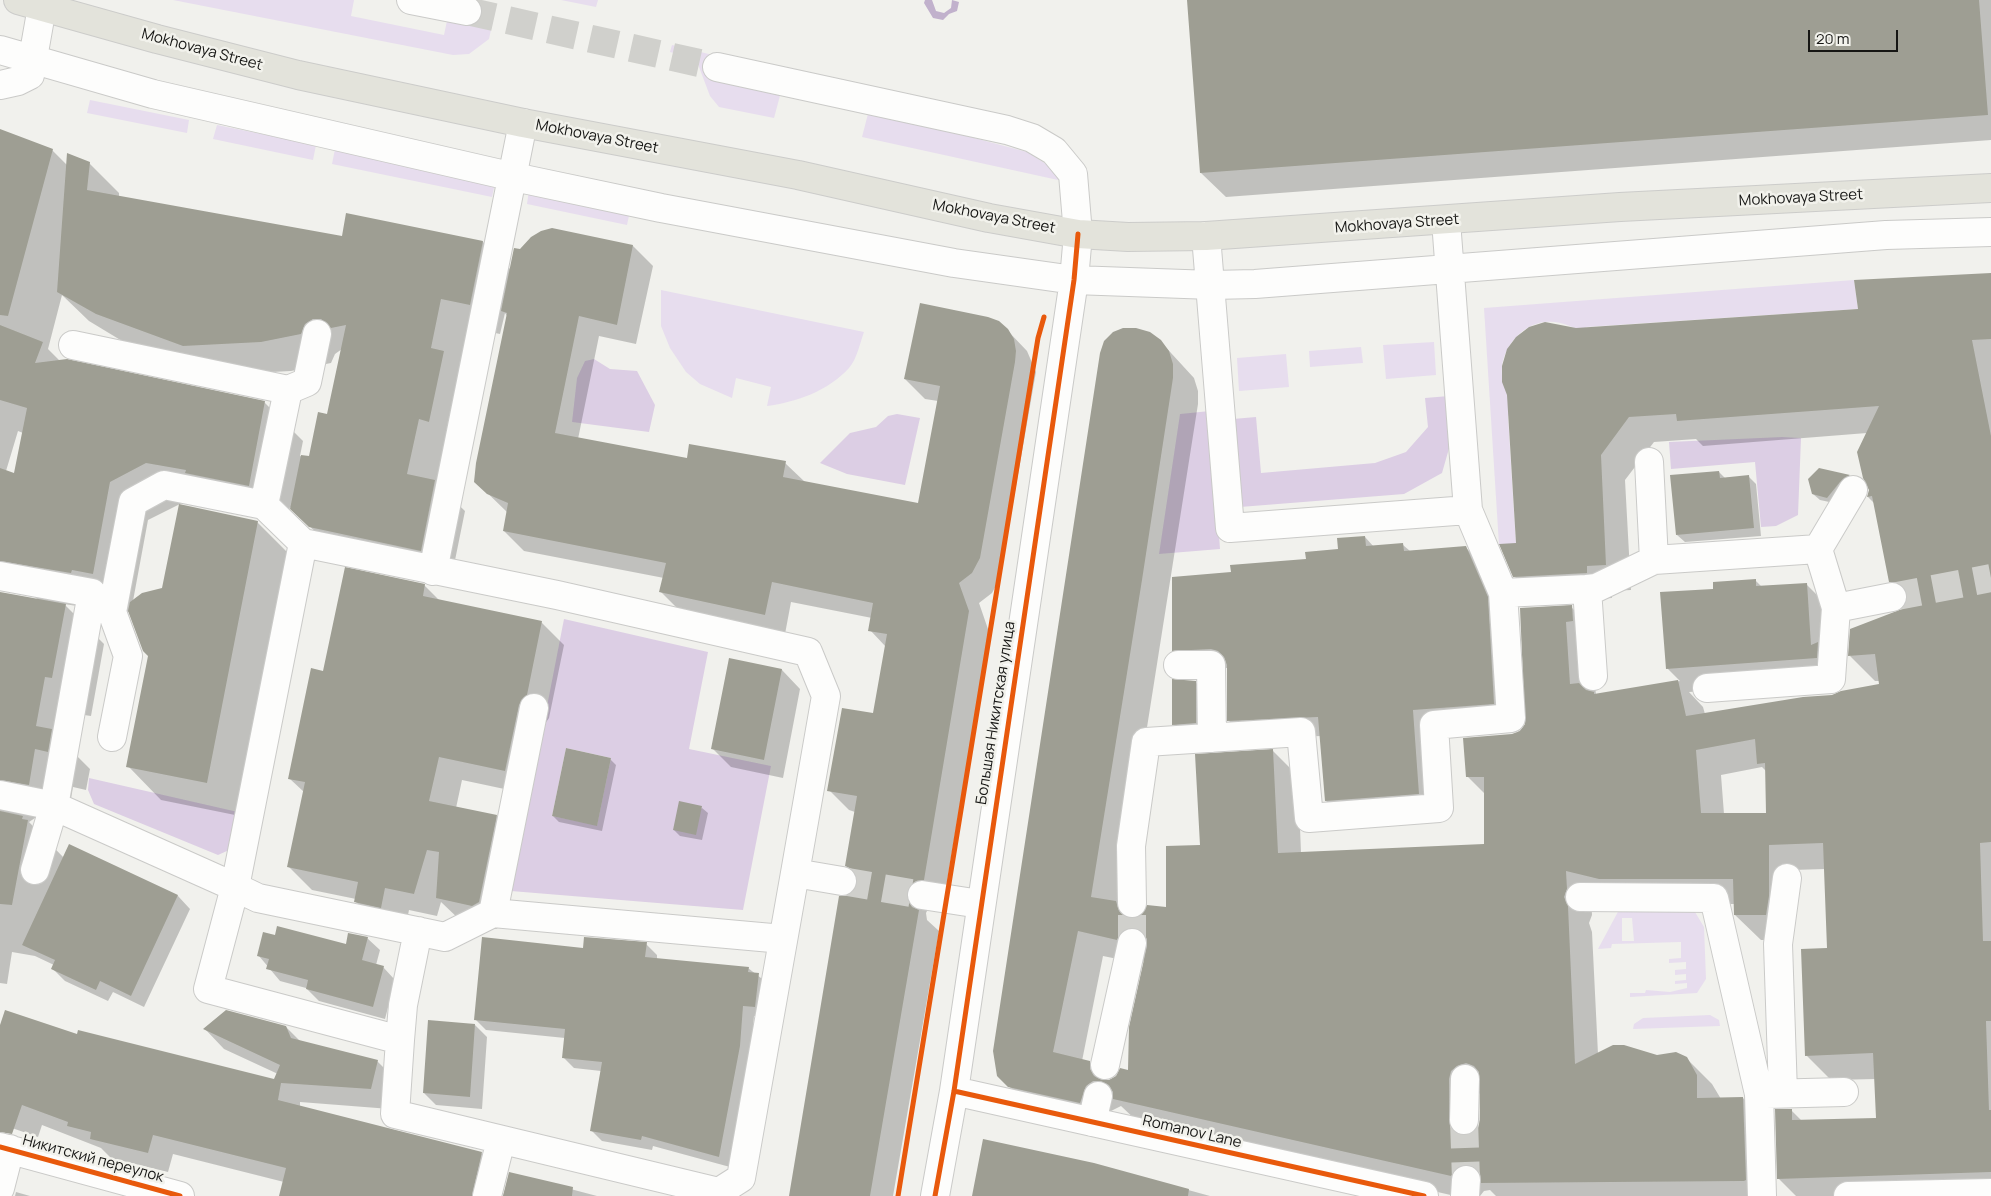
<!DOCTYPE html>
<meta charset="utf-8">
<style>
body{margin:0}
#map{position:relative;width:1991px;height:1196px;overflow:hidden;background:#f1f1ed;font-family:Manrope,sans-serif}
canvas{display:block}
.scale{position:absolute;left:1808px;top:30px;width:90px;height:22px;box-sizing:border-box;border:2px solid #161614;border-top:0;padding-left:6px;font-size:15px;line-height:18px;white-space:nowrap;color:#161614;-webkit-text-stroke:4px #f2f2ec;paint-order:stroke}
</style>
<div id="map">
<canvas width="1991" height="1196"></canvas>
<div class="scale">20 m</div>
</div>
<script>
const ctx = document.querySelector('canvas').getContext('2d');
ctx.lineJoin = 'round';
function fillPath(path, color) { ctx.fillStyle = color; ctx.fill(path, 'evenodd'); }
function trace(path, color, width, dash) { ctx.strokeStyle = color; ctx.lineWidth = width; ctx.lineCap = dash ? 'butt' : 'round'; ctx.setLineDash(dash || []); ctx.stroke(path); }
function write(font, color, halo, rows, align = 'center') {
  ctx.font = font + ' Manrope,sans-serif'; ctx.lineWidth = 5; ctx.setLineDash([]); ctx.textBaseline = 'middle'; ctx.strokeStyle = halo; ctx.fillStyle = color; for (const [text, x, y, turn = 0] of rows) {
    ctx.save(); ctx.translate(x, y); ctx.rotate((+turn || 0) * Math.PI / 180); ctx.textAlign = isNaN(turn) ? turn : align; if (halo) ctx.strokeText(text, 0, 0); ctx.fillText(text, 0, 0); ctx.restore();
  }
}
fillPath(new Path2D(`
 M 173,0 L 354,0 L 351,16 L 444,35 L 448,16 L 469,2 L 496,7 L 489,39 L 469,54 L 453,55 Z
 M 561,0 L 598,0 L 596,7 Z
 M 672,45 L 721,57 L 782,88 L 774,118 L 719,107 L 710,96 L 696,59 L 670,52 Z
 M 90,100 L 189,120 L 187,133 L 87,113 Z
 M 869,110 L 1027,152 L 1046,164 L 1059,177 L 1058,180 L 862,137 Z
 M 217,125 L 316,145 L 313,160 L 213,139 Z
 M 335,149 L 495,183 L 492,197 L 332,164 Z
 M 529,190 L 630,211 L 627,225 L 527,204 Z
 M 1854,280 L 1858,309 L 1586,327 L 1585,334 C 1574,327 1559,320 1545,322 C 1523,324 1504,346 1502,367 C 1500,386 1512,397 1516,415 L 1508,416 L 1516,544 L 1499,545 L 1484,308 Z
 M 661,290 L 864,332 C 860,343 857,359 849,368 C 828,391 797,402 767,406 L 771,387 L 736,378 L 732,398 L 700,384 L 686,372 L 670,348 L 661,326 Z
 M 1434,342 L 1436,375 L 1386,379 L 1383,345 Z
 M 1361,347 L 1363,363 L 1310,367 L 1309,351 Z
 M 1286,354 L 1289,387 L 1239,391 L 1237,358 Z
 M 1620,908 L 1686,908 L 1695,912 L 1704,927 L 1706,979 L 1697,993 L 1630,997 L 1630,993 L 1645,993 L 1646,990 L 1670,992 L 1687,988 L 1687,983 L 1675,984 L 1675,981 L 1686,980 L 1686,974 L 1675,975 L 1675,970 L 1686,969 L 1686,962 L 1669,963 L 1669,959 L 1681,958 L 1681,942 L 1612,944 L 1611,948 L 1598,949 ZM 1622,918 L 1632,918 L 1634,941 L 1622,941 Z
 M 1710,1015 L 1719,1020 L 1720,1026 L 1633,1029 L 1634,1024 L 1643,1018 Z`), '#e7ddee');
fillPath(new Path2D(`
 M 594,359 L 610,369 L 637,371 L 655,405 L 649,432 L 572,422 L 577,378 L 585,361 Z
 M 1449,396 L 1452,438 L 1442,473 L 1404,494 L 1240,507 L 1233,419 L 1256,417 L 1261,473 L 1375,463 L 1406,452 L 1428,427 L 1425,398 Z
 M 1210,411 L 1220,549 L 1159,554 L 1180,414 Z
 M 897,414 L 920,418 L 905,485 L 847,474 L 820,463 L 850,433 L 876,427 L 888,416 Z
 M 1782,437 L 1801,438 L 1798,515 L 1776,526 L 1761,527 L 1755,462 L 1671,469 L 1669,442 Z
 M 564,619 L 708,652 L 689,749 L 771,766 L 743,910 L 511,891 ZM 566,748 L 611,758 L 597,825 L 552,816 Z
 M 89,778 L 238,812 L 229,850 L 218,855 L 94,804 L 88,790 Z`), '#dccee4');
fillPath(new Path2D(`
 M 925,0 L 932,0 L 936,11 L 944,13 L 951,8 L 952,0 L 959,2 L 957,11 L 949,14 L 943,20 L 933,18 L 924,3 Z`), '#c1b1cc');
fillPath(new Path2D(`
 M 1188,0 L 1991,0 L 1991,140 L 1226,197 L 1201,173 Z
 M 0,131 L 52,150 L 67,165 L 89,163 L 119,193 L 119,197 L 343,237 L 483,242 L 511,270 L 520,250 L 552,230 L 633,246 L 653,266 L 636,344 L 599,336 L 578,439 L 688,459 L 785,463 L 805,482 L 919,505 L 938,401 L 925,399 L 905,379 L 1007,330 L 1027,351 L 1036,372 L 1034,383 L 1000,578 L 992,593 L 979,603 L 989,632 L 944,899 L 930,905 L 926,913 L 927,920 L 939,931 L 893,1196 L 790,1196 L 847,897 L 855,892 L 859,883 L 858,877 L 846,865 L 855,812 L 849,810 L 829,790 L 874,715 L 886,647 L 870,630 L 872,618 L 791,602 L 785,634 L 681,612 L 661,592 L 664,578 L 524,551 L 504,531 L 508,513 L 475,481 L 507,316 L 505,313 L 500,334 L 471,328 L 440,487 L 465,511 L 451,580 L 341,557 L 290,507 L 287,524 L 225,512 L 221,508 L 186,501 L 148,520 L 133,601 L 163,589 L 257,522 L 291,556 L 240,816 L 161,800 L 128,766 L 149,656 L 130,612 L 110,608 L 110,611 L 64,604 L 104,644 L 91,716 L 84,715 L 76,755 L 90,769 L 86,790 L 73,787 L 67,823 L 35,818 L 29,822 L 64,858 L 70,846 L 178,896 L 190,909 L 144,1007 L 113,992 L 108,1001 L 65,981 L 53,969 L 54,965 L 35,956 L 12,952 L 7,984 L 0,983 L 0,593 L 38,600 L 0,562 ZM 62,295 L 89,321 L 127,344 L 214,375 L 291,371 L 331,363 L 335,354 L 342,349 L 328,416 L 310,458 L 300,456 L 303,441 L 264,402 L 60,361 L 48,349 ZM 18,431 L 23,433 L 15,474 L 6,471 Z
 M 1991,274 L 1991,1196 L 1796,1196 L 1778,1178 L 1791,1110 L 1802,1121 L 1877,1119 L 1876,1079 L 1831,1080 L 1806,1055 L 1828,950 L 1825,869 L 1793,870 L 1791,940 L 1761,940 L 1735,915 L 1735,904 L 1625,904 L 1591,895 L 1592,915 L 1589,923 L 1592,932 L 1598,1054 L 1686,1058 L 1712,1084 L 1721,1099 L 1743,1098 L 1768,1124 L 1770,1196 L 1496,1196 L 1490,1190 L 1484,1191 L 1480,1196 L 1455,1196 L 1140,1124 L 1121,1106 L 1111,1111 L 1106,1128 L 1035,1112 L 1009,1086 L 1160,341 L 1194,378 L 1198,391 L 1198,404 L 1119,905 L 1133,920 L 1167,909 L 1201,846 L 1273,751 L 1298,776 L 1301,853 L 1485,845 L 1485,794 L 1467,776 L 1526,725 L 1571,607 L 1597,632 L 1591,646 L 1596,695 L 1680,681 L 1667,668 L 1715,590 L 1755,580 L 1762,587 L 1806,584 L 1830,608 L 1841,682 L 1689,692 L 1703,707 L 1705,714 L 1832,696 L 1880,685 L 1879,681 L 1875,681 L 1850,656 L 1903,610 L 1908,599 L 1890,581 L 1875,504 L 1868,497 L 1870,490 L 1867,433 L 1703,446 L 1696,439 L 1654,442 L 1625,480 L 1631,590 L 1611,591 L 1612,598 L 1540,602 L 1514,576 L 1517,544 L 1576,329 L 1859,310 ZM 1762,767 L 1767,772 L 1768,815 L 1724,814 L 1721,775 ZM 1103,956 L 1142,964 L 1145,959 L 1130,1071 L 1108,1081 L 1089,1062 L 1082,1061 ZM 1481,1092 L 1479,1128 L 1474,1133 L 1476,1097 Z
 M 1819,469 L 1849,476 L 1855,481 L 1834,503 L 1820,500 L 1813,494 Z
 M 1719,472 L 1725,478 L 1748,476 L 1756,484 L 1761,536 L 1685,542 L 1677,535 Z
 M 1365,537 L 1374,547 L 1403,545 L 1410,551 L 1466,548 L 1485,566 L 1512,722 L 1431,728 L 1437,812 L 1344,819 L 1326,801 L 1321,736 L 1247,739 L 1229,721 L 1228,668 L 1192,669 L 1173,650 L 1232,574 L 1307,560 L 1339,550 Z
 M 424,585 L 440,601 L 541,622 L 564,645 L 549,718 L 542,728 L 528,794 L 462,780 L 456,808 L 496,816 L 519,840 L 502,926 L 496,929 L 461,921 L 441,902 L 437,916 L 409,910 L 405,930 L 379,925 L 356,902 L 356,899 L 312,890 L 289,867 L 304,792 L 290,779 L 324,672 Z
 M 730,660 L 782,670 L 800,689 L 783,778 L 731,767 L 713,749 Z
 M 1195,682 L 1208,694 L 1208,735 L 1186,737 L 1173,724 Z
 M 610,759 L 616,765 L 602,831 L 559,822 L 553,816 Z
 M 702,808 L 708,813 L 702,840 L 680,836 L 674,830 Z
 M 367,938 L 380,950 L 376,965 L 383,967 L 395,980 L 385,1019 L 319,1001 L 306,988 L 280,981 L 259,956 L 347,946 Z
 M 646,944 L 657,955 L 657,959 L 748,968 L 770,985 L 766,1017 L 754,1016 L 751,1057 L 730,1167 L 653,1146 L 652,1150 L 602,1141 L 591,1130 L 601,1071 L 574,1068 L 563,1057 L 565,1038 L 486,1030 L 475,1019 L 584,949 Z
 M 475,1025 L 487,1037 L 482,1109 L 436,1105 L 424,1093 Z
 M 286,1027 L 300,1041 L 377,1061 L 397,1081 L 390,1109 L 300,1102 L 300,1107 L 481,1153 L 501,1173 L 496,1196 L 284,1196 L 284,1182 L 173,1154 L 168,1172 L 111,1158 L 101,1148 L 42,1125 L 38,1137 L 9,1127 L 0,1118 L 0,1029 L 78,1036 L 275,1081 L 278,1074 L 224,1049 L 205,1029 Z
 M 1094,1164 L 1210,1196 L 972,1196 Z
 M 510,1173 L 597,1196 L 503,1196 Z
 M 16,1192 L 30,1196 L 15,1196 Z`), '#0003');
fillPath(new Path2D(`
 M 1187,0 L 1979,0 L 1988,115 L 1200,173 Z
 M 0,129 L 53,149 L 8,316 L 0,315 Z
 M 67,153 L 90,162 L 87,190 L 342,236 L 346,213 L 483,241 L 470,305 L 441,299 L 431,348 L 444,351 L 429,422 L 419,419 L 407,474 L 435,480 L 421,551 L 309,527 L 290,509 L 301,455 L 309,456 L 318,412 L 327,414 L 346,325 L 331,328 L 321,319 L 313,319 L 305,324 L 301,334 L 261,342 L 183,346 L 96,314 L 57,292 Z
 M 552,228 L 633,245 L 617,325 L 579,316 L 555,433 L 687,458 L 689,444 L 786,461 L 783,477 L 918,503 L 940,386 L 904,379 L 920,303 L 988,317 L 999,321 L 1008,329 L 1014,339 L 1016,351 L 1015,362 L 980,558 L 972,573 L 959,583 L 969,611 L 924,880 L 916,881 L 910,885 L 907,892 L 908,901 L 912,907 L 919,910 L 870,1196 L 789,1196 L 839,896 L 847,896 L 854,891 L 857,883 L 856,875 L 852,869 L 845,866 L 857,796 L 827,791 L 842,708 L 873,713 L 887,634 L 868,631 L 873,603 L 772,582 L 765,615 L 659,592 L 666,563 L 503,531 L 508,503 L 487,494 L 474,482 L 476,463 L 507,313 L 501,311 L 514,248 L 520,249 L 531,237 L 541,231 Z
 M 1991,273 L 1991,339 L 1972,340 L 1991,436 L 1991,842 L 1980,843 L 1983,941 L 1991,941 L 1991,1021 L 1986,1021 L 1989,1110 L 1991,1110 L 1991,1172 L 1777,1179 L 1775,1109 L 1792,1109 L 1792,1120 L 1876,1118 L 1873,1053 L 1805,1056 L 1801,949 L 1827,948 L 1823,843 L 1769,845 L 1769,896 L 1766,915 L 1734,915 L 1733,879 L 1599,879 L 1566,871 L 1567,889 L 1564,897 L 1568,906 L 1575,1064 L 1613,1045 L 1624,1045 L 1657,1055 L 1676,1052 L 1687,1057 L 1697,1075 L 1697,1098 L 1743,1097 L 1746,1180 L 1744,1181 L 1481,1183 L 1480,1173 L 1475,1167 L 1467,1164 L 1459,1166 L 1451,1176 L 1113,1099 L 1113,1092 L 1109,1085 L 1101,1081 L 1093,1081 L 1086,1086 L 1080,1103 L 1008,1087 L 997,1076 L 993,1051 L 1100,353 L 1104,341 L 1113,332 L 1123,328 L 1136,328 L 1150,332 L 1161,340 L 1169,351 L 1173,364 L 1173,378 L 1142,580 L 1091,897 L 1116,901 L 1119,911 L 1125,917 L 1133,919 L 1140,916 L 1147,905 L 1166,907 L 1166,846 L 1200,845 L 1195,754 L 1273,749 L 1278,853 L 1484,844 L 1484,777 L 1466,777 L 1463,738 L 1512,734 L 1520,731 L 1525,724 L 1520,608 L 1572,605 L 1573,621 L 1566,622 L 1570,684 L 1579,683 L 1586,690 L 1594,692 L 1594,694 L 1678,680 L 1686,716 L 1803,697 L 1832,695 L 1841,691 L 1879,684 L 1875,654 L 1848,656 L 1850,629 L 1902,609 L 1907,602 L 1907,594 L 1903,586 L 1897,582 L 1889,582 L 1872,496 L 1867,497 L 1869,490 L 1863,478 L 1857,452 L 1879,406 L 1677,421 L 1676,414 L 1629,417 L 1601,455 L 1606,565 L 1587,566 L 1587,573 L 1513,577 L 1499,544 L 1516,543 L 1507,395 L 1502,382 L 1502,366 L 1507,349 L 1516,337 L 1529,327 L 1545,322 L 1576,328 L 1858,309 L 1854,280 ZM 1755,739 L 1757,764 L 1765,763 L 1766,813 L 1701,813 L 1696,750 ZM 1128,928 L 1136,928 L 1143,932 L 1147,939 L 1147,946 L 1129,1027 L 1128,1070 L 1120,1068 L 1116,1076 L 1109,1080 L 1102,1080 L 1094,1076 L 1090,1069 L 1090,1061 L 1053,1052 L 1078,931 L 1117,940 L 1121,932 ZM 1466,1063 L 1474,1066 L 1479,1072 L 1480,1120 L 1478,1128 L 1472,1133 L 1463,1136 L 1455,1133 L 1450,1127 L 1449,1079 L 1451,1071 L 1457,1066 Z
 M 0,325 L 43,342 L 35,363 L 67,359 L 265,401 L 249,486 L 185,473 L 186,470 L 146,463 L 110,482 L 93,574 L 72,570 L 71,573 L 0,561 L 0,468 L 14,473 L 27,408 L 0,400 Z
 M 1819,468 L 1850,475 L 1840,482 L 1827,498 L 1812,494 L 1808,479 Z
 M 1719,471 L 1720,478 L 1749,475 L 1754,528 L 1676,535 L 1670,475 Z
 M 179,504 L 258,521 L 207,783 L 126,767 L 148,656 L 143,651 L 128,611 L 130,602 L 142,593 L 162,588 Z
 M 1365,536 L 1366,546 L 1403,543 L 1404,551 L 1466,546 L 1488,597 L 1494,704 L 1413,710 L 1419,794 L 1325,801 L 1318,717 L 1227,721 L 1227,665 L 1224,657 L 1218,651 L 1211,649 L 1172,651 L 1172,577 L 1231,572 L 1230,565 L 1306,559 L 1305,552 L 1338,549 L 1337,538 Z
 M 345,567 L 425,584 L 423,596 L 542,621 L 527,695 L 519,705 L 505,771 L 439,757 L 429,801 L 497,815 L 479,902 L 472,906 L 436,898 L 439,852 L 427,850 L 414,894 L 385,888 L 381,908 L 354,902 L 358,882 L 287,867 L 305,782 L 288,779 L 311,668 L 323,671 Z
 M 1756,579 L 1756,586 L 1807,583 L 1811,645 L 1818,642 L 1817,658 L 1666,669 L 1660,592 L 1713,589 L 1713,582 Z
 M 0,592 L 66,604 L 52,678 L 45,677 L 36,726 L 52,729 L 48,752 L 35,749 L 29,785 L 0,780 Z
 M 729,658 L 782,669 L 764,760 L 711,749 Z
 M 1172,679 L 1196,681 L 1196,723 L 1172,725 Z
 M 566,748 L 611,758 L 597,826 L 552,816 Z
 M 679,801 L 702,806 L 696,835 L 673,830 Z
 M 0,811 L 23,816 L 22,819 L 28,820 L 12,905 L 0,904 Z
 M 69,844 L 178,895 L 131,996 L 100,981 L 96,990 L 51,969 L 55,960 L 22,945 Z
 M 277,926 L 346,944 L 348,933 L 368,937 L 362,960 L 384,966 L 373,1007 L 306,989 L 308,980 L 266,969 L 269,959 L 257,956 L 263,932 L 275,935 Z
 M 482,937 L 583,948 L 584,937 L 647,942 L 645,957 L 749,967 L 748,972 L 759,973 L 755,1007 L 743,1006 L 740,1046 L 719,1157 L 642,1136 L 641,1140 L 590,1131 L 602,1062 L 562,1058 L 565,1029 L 474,1020 Z
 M 5,1010 L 77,1034 L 78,1030 L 274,1079 L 280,1065 L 203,1029 L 226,1010 L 286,1026 L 291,1038 L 378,1060 L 371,1089 L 281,1083 L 278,1100 L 482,1152 L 472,1196 L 279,1196 L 286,1168 L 153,1135 L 148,1153 L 90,1139 L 91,1132 L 67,1126 L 68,1122 L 22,1105 L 12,1134 L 0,1132 L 0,1025 Z
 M 428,1020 L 475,1024 L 470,1097 L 423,1093 Z
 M 983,1139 L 1094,1163 L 1189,1189 L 1188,1196 L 972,1196 Z
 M 509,1172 L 573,1187 L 572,1196 L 503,1196 Z`), '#9e9e93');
trace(new Path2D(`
 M 467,11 L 717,67
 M 1892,597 L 1991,578
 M 842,881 L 922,895
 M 1132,943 L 1132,903
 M 1464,1120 L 1466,1180`), '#d0d0cc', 28, [28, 14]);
const minor = new Path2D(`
 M 411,0 L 467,11
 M 0,50 L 153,94 L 514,177 L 661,208 L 954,263 L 1074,280 L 1212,285 L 1255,284 L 1886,235 L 1991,232
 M 717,67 L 1007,130 L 1032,138 L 1054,151 L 1073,174 L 1078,234 L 1074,280 L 954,1091 L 935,1196
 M 0,85 L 18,81 L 30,75 L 42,7
 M 1206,236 L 1230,528 L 1468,510
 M 73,345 L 288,390
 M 264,505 L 288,390 L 307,382 L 317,334
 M 303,543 L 235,887 L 258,898 L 445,937 L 493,913 L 783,939
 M 1818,549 L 1853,490
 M 1654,560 L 1818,549 L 1836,608 L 1892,597
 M 433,571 L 523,123
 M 0,576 L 92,593 L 54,806 L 35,870
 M 1587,589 L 1596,588 L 1654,560 L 1649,462
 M 1503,593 L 1587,589 L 1593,676
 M 1178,665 L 1211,665 L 1212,738
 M 1707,688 L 1831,679 L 1836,608
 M 112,737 L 128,656 L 112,612 L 133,502 L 164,485 L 264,505 L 303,543 L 557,595 L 808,652 L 826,696 L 795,873
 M 0,795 L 54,806 L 235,887 L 208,989 L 400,1040 L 395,1114 L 719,1192 L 741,1178 L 795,873 L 842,881
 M 922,895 L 980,904
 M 1580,897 L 1714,898 L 1759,1094 L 1762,1196
 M 1132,903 L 1131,846 L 1146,742 L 1301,732 L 1309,818 L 1439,808 L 1434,725 L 1511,718 L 1503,593 L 1468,510 L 1446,221
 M 493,913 L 534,708
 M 400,1040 L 403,1005 L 418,931
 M 1105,1065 L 1132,943
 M 954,1091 L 1424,1196
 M 1783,1093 L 1778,944 L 1787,878
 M 1766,1094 L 1844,1092
 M 1464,1120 L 1465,1079
 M 1092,1122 L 1098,1096
 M 0,1147 L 180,1196
 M 0,1188 L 10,1149
 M 487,1196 L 501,1140
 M 1465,1196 L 1466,1180
 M 1848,1196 L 1991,1193`);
const major = new Path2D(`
 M 18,0 L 157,39 L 298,75 L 523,123 L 798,175 L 989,218 L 1078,234 L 1128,237 L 1206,236 L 1620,207 L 1991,188`);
trace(minor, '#cacac8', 30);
trace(major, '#ccccca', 30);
trace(minor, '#fdfdfc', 28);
trace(major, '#e3e3db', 28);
trace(new Path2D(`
 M 954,1091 L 1424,1196
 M 0,1147 L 180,1196
 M 898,1196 L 1038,338 L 1044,317
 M 935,1196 L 954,1091 L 1074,280 L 1078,234`), '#e8590c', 5);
write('15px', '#161614', '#f2f2ec', [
 ["Mokhovaya Street",202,50,15],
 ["Mokhovaya Street",597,137,11],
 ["Mokhovaya Street",1801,198,-3],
 ["Mokhovaya Street",994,217,11],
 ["Mokhovaya Street",1397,224,-4],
 ["Большая Никитская улица",996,713,-81],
 ["Romanov Lane",1192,1132,13],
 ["Никитский переулок",93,1159,15]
]);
</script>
